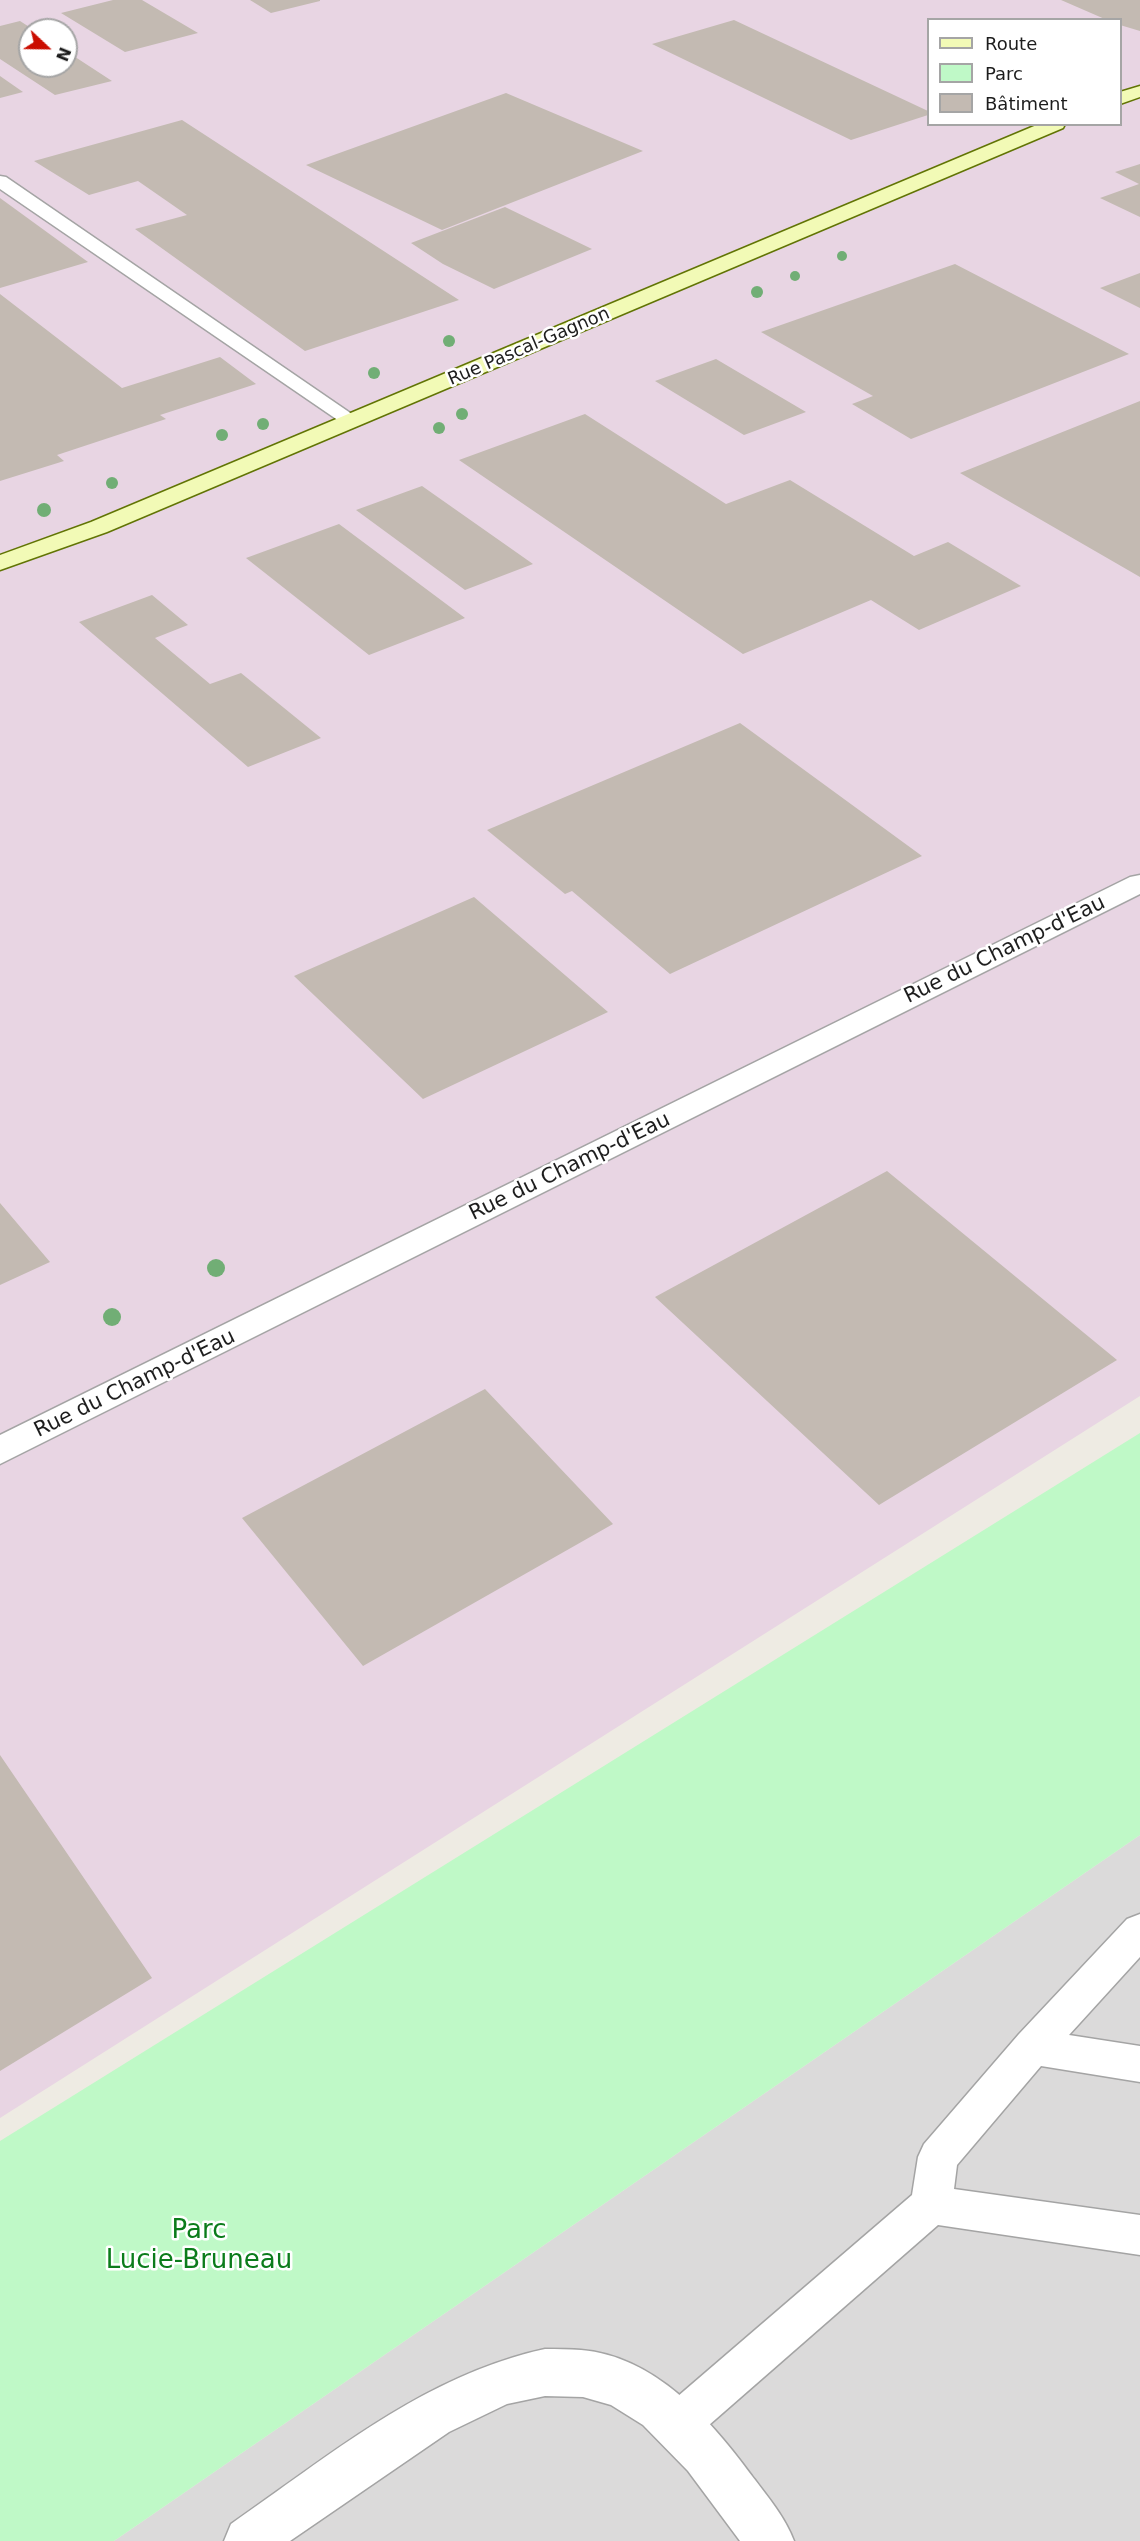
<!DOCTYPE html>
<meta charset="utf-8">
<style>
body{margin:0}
#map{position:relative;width:1140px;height:2541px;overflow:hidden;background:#eeebe3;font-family:"DejaVu Sans",sans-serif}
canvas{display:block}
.legend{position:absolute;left:927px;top:18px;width:195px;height:108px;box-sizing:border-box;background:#fff;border:2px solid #a5a5a5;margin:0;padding:8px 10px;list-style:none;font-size:18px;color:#1d1d1d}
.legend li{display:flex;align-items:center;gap:12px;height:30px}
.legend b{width:30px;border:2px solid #a5a5a5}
.north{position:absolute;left:18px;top:18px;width:60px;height:60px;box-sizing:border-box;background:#fff;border:2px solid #a5a5a5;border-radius:50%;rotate:112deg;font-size:16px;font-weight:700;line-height:24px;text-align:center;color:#1d1d1d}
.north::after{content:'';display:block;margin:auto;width:21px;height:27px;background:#ca0d00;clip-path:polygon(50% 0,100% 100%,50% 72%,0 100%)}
</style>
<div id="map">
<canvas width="1140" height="2541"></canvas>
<ul class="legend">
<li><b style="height:8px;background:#f2fab6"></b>Route</li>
<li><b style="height:16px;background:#bff9c7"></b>Parc</li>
<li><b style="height:16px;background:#c3bab2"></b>Bâtiment</li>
</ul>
<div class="north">N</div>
</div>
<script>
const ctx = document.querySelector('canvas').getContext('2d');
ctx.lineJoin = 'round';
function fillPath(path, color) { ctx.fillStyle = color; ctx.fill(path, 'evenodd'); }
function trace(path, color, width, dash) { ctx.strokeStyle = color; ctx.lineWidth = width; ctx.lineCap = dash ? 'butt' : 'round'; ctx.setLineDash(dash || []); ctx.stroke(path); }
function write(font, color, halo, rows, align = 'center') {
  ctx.font = font + ' "DejaVu Sans",sans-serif'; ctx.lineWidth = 5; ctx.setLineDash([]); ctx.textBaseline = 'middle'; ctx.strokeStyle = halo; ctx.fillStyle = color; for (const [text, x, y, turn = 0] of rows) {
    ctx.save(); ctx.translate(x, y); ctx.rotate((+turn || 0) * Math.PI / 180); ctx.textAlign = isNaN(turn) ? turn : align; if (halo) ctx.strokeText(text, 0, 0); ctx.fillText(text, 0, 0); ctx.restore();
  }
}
fillPath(new Path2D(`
 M 1140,1835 L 1140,2541 L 114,2541 Z`), '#dbdada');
fillPath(new Path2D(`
 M 0,0 L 1140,0 L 1140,1396 L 0,2118 ZM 928,20 L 1120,20 L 1120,124 L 928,124 ZM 30,30 L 66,30 L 66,66 L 30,66 Z`), '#e8d5e3');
fillPath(new Path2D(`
 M 1140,1433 L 1140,1835 L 114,2541 L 0,2541 L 0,2141 Z`), '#bff9c7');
fillPath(new Path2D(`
 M 113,0 L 142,0 L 198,33 L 125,52 L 61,13 Z
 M 250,0 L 320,0 L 320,1 L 271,13 Z
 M 1061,0 L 1140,0 L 1140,31 L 1120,25 L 1120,20 L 1107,20 Z
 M 734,20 L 928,111 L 928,115 L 851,140 L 652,44 Z
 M 20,21 L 34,30 L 30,30 L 30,66 L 66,66 L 66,51 L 112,81 L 55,95 L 0,59 L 0,26 Z
 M 0,76 L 23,92 L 0,98 Z
 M 506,93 L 643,151 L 442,230 L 306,165 Z
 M 182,120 L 459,300 L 305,351 L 135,229 L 187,215 L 138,181 L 89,195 L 34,161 Z
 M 1140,164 L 1140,217 L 1100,198 L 1139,184 L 1115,172 Z
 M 0,198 L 88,262 L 0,288 Z
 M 505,207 L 592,249 L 494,289 L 443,264 L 411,243 Z
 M 955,264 L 1129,354 L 911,439 L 852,404 L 873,396 L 761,332 Z
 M 1140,273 L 1140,308 L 1100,288 Z
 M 0,294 L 122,388 L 220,357 L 256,384 L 160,415 L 166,419 L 57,455 L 64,461 L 0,481 Z
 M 716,359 L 806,412 L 744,435 L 655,381 Z
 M 1140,401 L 1140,577 L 960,473 Z
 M 585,414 L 726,504 L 790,480 L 914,556 L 948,542 L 1021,586 L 919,630 L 871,600 L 743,654 L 459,460 Z
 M 422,486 L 533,564 L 465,590 L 356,510 Z
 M 339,524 L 465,618 L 369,655 L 246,558 Z
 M 152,595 L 188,625 L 155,638 L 210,684 L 241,673 L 321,738 L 248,767 L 79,622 Z
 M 740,723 L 922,856 L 670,974 L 572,891 L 565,894 L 487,830 Z
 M 474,897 L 608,1012 L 423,1099 L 294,976 Z
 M 887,1171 L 1117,1360 L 879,1505 L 655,1297 Z
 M 0,1203 L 50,1262 L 0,1285 Z
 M 485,1389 L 613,1524 L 363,1666 L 242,1518 Z
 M 0,1755 L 152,1978 L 0,2071 Z`), '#c3bab2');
const lane = new Path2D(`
 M 0,176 L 6,177 L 362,421 L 359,425 L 345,425 L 0,189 Z
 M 1140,1914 L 1140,1957 L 1069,2035 L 1140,2046 L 1140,2082 L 1041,2066 L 957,2165 L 954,2189 L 1140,2215 L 1140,2255 L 938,2225 L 693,2439 L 678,2446 L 663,2439 L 656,2424 L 663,2409 L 912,2195 L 918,2157 L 924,2144 L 1019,2034 L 1127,1919 Z`);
const street = new Path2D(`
 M 1140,875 L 1140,894 L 0,1464 L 0,1435 L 1130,877 Z
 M 545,2349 C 557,2349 569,2349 581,2350 C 655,2356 712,2421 752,2476 C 768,2497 785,2517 794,2541 L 740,2541 L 688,2471 L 643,2425 L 611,2405 L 583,2397 L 545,2396 L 507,2404 L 449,2432 L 290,2541 L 224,2541 L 231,2524 C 329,2456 425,2375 545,2349 Z`);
const secondary = new Path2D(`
 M 1140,86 L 1140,97 L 1120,104 L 1120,92 Z
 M 1039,124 L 1065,124 L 1063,128 L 107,532 L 0,570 L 0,555 L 91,522 Z`);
trace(lane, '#a4a4a4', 3);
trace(street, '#a4a4a4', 3);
trace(secondary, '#617404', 3);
fillPath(lane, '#fff');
fillPath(street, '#fff');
fillPath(secondary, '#f2fab6');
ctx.fillStyle = '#71ae75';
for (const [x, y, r] of [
 [842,256,5],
 [795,276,5],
 [757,292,6],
 [449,341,6],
 [374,373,6],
 [462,414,6],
 [263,424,6],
 [439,428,6],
 [222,435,6],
 [112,483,6],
 [44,510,7],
 [216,1268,9],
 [112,1317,9]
]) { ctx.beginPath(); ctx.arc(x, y, r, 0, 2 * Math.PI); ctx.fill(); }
write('18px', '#1d1d1d', '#fff', [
 ["Rue Pascal-Gagnon",529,347,-23]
]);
write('21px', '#1d1d1d', '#fff', [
 ["Rue du Champ-d'Eau",1005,950,-26],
 ["Rue du Champ-d'Eau",570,1167,-26],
 ["Rue du Champ-d'Eau",135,1384,-26]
]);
write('26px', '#0b7c1b', '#fff', [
 ["Parc",199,2231],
 ["Lucie-Bruneau",199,2261]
]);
</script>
